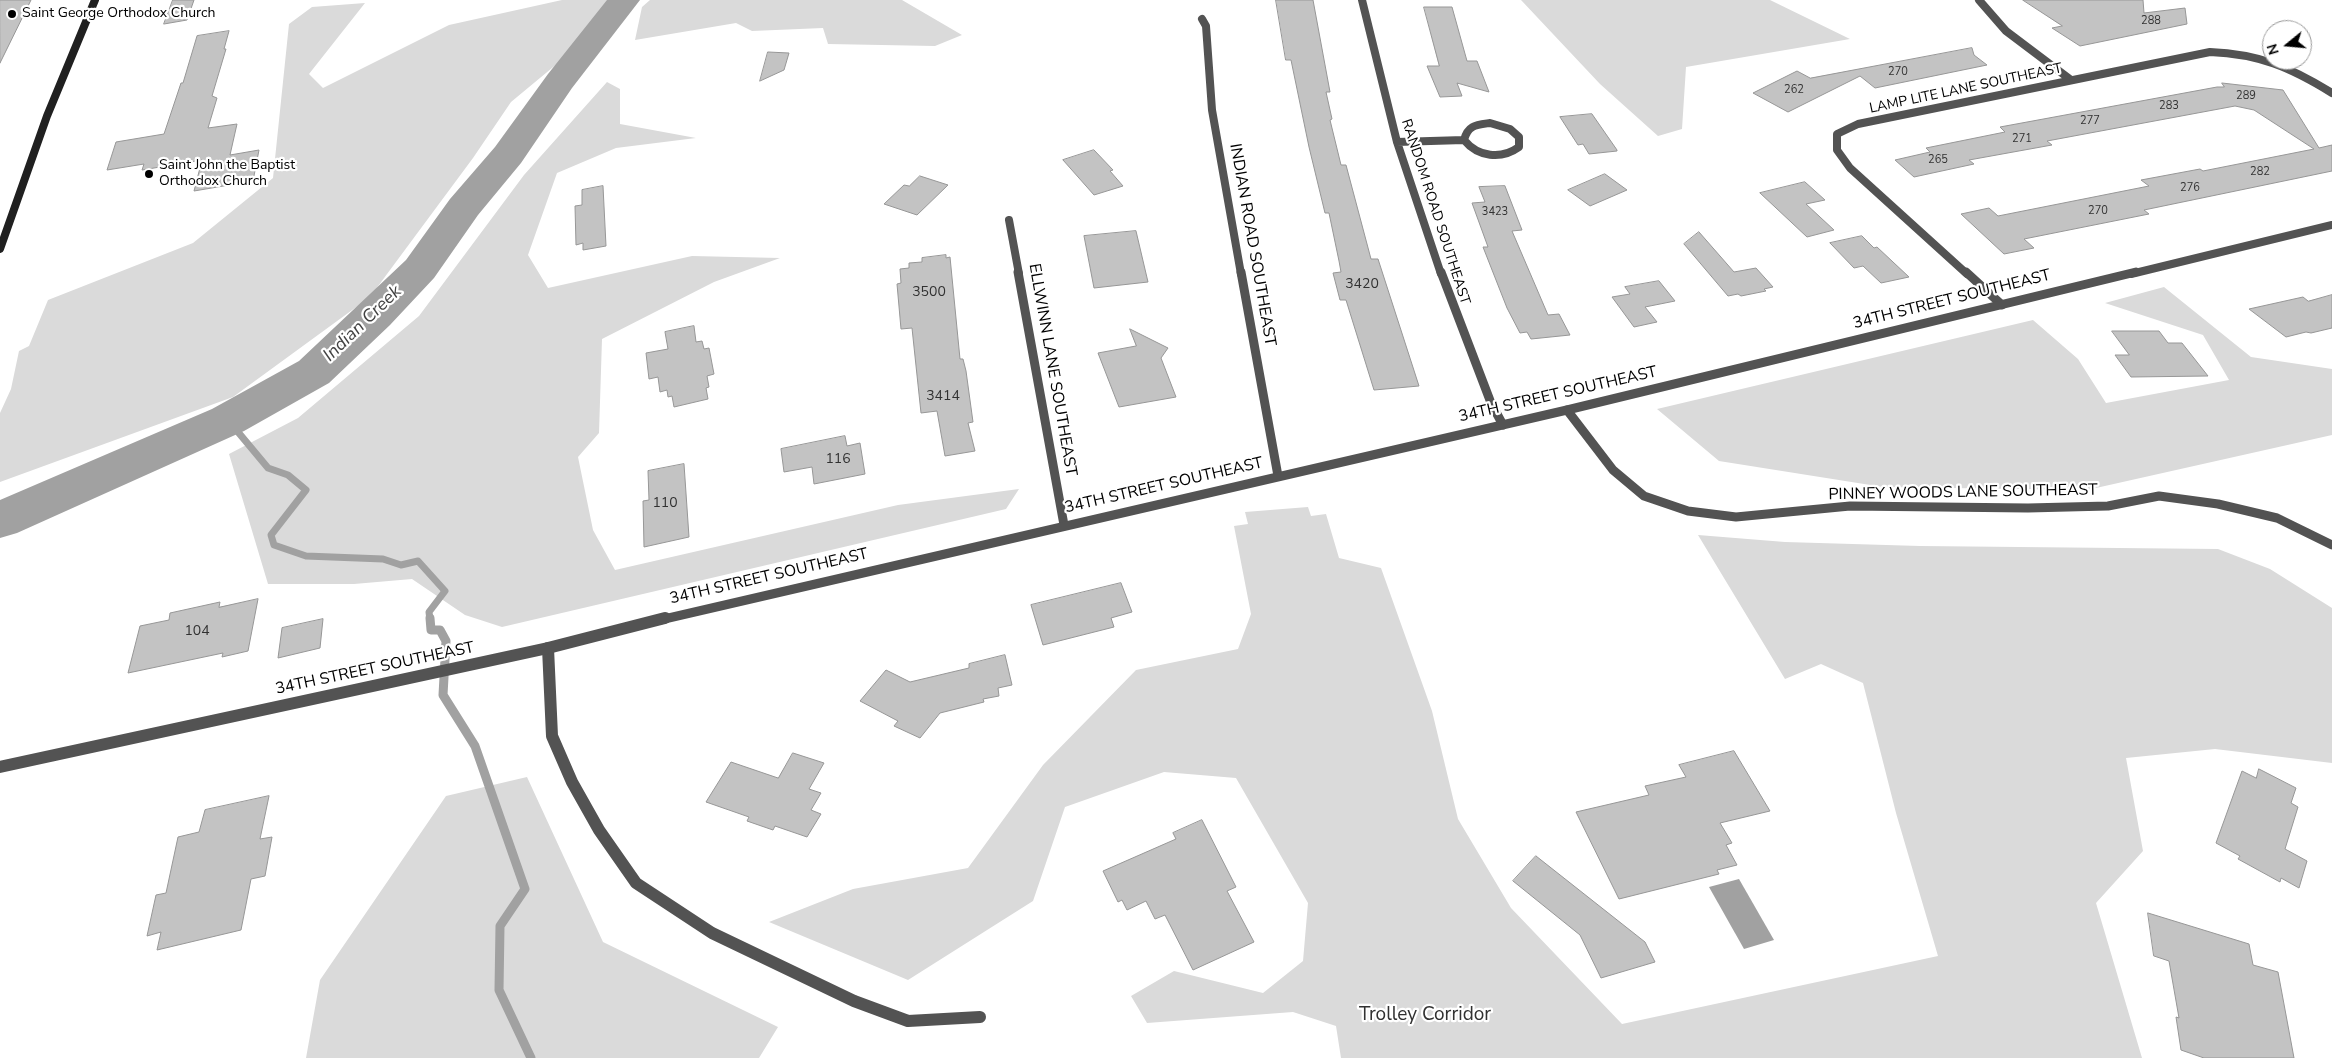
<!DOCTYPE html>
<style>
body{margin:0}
#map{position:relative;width:2332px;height:1058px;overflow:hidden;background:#fff;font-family:"Nunito Sans",sans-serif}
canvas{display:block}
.north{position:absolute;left:2262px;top:20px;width:50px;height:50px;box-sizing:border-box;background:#fff;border:1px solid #999;border-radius:50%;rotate:253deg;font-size:14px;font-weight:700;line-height:20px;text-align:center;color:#000}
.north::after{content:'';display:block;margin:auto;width:18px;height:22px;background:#000;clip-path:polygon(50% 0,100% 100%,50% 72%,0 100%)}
</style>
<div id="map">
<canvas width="2332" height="1058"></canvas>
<div class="north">N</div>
</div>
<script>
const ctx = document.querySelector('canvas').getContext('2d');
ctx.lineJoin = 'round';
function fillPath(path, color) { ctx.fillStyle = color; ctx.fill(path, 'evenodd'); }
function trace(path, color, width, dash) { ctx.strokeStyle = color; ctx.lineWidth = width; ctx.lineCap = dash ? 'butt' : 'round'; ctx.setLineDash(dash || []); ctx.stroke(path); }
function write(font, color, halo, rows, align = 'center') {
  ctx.font = font + ' "Nunito Sans",sans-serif'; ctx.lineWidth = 4.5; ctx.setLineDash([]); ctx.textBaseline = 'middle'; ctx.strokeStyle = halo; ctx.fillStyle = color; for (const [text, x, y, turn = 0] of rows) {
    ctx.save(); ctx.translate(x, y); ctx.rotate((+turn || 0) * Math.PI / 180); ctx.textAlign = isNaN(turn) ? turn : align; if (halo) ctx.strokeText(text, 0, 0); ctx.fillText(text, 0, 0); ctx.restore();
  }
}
fillPath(new Path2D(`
 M 562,0 L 634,0 L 511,102 L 473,158 L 370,297 L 233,397 L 0,482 L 0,413 L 11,389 L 19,351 L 29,346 L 48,300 L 193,243 L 273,178 L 289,24 L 312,7 L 365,3 L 309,74 L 323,88 L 449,25 Z
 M 650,0 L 902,0 L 962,35 L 935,46 L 828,44 L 823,28 L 752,31 L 736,23 L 635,40 L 642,7 Z
 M 1521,0 L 1770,0 L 1850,39 L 1686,67 L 1682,129 L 1658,136 L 1600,84 Z
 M 607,82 L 620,89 L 620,124 L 696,138 L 616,148 L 557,173 L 528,255 L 548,288 L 692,256 L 780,258 L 714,282 L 602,339 L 599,433 L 578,457 L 593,530 L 615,570 L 898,505 L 1019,489 L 1006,509 L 502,627 L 465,615 L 412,579 L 354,584 L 268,584 L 229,454 L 298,418 L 419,316 L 524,175 Z
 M 2164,287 L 2251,357 L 2332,369 L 2332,435 L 2087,490 L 1883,487 L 1719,461 L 1657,409 L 2033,320 L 2078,359 L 2106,403 L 2229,380 L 2203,335 L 2105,303 Z
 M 1308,507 L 1311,516 L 1326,514 L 1339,558 L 1381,568 L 1432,711 L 1458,819 L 1511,908 L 1622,1024 L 1938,956 L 1896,813 L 1863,683 L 1821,664 L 1785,679 L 1698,535 L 1785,542 L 1920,546 L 2218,549 L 2270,569 L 2332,608 L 2332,763 L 2215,749 L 2126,758 L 2143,851 L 2096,903 L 2142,1058 L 1341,1058 L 1336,1026 L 1293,1012 L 1147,1023 L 1131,996 L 1174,971 L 1263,993 L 1303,961 L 1308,903 L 1236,778 L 1164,772 L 1065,807 L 1033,901 L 908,980 L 769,922 L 853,889 L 968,868 L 1043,765 L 1136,670 L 1238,649 L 1251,614 L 1234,526 L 1248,524 L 1245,512 Z
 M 527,777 L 603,942 L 778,1027 L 759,1058 L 306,1058 L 320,980 L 446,796 Z`), '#dadada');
fillPath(new Path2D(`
 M 1739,879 L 1774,940 L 1744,949 L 1709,887 Z`), '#a1a1a1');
trace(new Path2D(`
 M 228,420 L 268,468 L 288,475 L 306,490 L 271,535 L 274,545 L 306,556 L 383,559 L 401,565 L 418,561 L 445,591 L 429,612 L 430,620`), '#a1a1a1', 7);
trace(new Path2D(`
 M 430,618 L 431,630 L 440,630 L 446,641 L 443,695 L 475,746 L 525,889 L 500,926 L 499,990 L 531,1058`), '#a1a1a1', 9);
fillPath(new Path2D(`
 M 607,0 L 640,0 L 572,88 L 521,163 L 478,215 L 434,278 L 390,325 L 329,383 L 244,431 L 17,533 L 0,538 L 0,500 L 212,409 L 299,361 L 406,260 L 450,199 L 495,147 L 548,74 Z`), '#a1a1a1');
const building = new Path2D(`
 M 0,0 L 31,0 L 0,63 Z
 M 173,0 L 194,0 L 187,20 L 164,24 Z
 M 1276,0 L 1313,0 L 1330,92 L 1326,92 L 1332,119 L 1330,120 L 1341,165 L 1346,165 L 1371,259 L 1378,259 L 1419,386 L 1374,390 L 1346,300 L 1340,300 L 1333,273 L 1341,272 L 1339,261 L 1329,213 L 1325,213 L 1309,147 L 1291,60 L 1286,60 Z
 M 2023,0 L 2143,0 L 2144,13 L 2185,8 L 2187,24 L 2080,46 L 2052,28 L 2062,26 Z
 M 1424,7 L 1452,7 L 1467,61 L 1477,61 L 1489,92 L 1457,83 L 1462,96 L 1440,97 L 1427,66 L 1439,66 Z
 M 229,31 L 224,49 L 226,49 L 212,96 L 217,98 L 208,128 L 237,124 L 230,155 L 259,150 L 253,181 L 194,191 L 202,160 L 142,170 L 144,164 L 107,170 L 116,142 L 164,134 L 181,83 L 183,83 L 197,36 Z
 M 1972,48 L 1974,55 L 1987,65 L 1875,88 L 1860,76 L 1788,112 L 1753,93 L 1797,71 L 1810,78 Z
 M 768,52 L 789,53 L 784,70 L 760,81 Z
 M 2222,83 L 2283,90 L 2319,148 L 2332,145 L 2332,171 L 2144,210 L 2149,214 L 2024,239 L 2034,248 L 2004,254 L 1961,214 L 1989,208 L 1998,216 L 2149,186 L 2141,180 L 2200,169 L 2203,171 L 2314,149 L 2254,110 L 2235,106 L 2047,141 L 2052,145 L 1969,160 L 1974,164 L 1914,177 L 1895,160 L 1930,152 L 1926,148 L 2005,132 L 2000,127 L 2217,87 L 2224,87 Z
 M 1592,114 L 1617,150 L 1617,151 L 1589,154 L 1583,144 L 1578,145 L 1560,117 Z
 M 1094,150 L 1113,170 L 1110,171 L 1123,186 L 1094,195 L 1063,160 Z
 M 1605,174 L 1627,190 L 1590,206 L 1568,190 Z
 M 920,176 L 948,185 L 917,215 L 884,204 L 904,185 L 909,186 Z
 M 1805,182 L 1825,200 L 1806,204 L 1834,230 L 1807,237 L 1760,193 Z
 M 603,186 L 606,246 L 583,250 L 583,243 L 576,245 L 575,206 L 582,205 L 582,190 Z
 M 1505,186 L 1522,230 L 1512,231 L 1548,315 L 1559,314 L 1570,335 L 1531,339 L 1527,332 L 1520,333 L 1507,308 L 1483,247 L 1488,247 L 1472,203 L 1485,202 L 1479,187 Z
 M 1136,231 L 1148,282 L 1094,288 L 1084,236 Z
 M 1699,232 L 1734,272 L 1756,268 L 1773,287 L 1764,289 L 1766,291 L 1741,296 L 1738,294 L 1728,296 L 1684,244 Z
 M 1862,236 L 1874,248 L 1877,247 L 1909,277 L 1881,283 L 1863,266 L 1854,268 L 1830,243 Z
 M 946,255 L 946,258 L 950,257 L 960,359 L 963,359 L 966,371 L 973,422 L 968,423 L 975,451 L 945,456 L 937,411 L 921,413 L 912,328 L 901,329 L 897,284 L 901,283 L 900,269 L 909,268 L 909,263 L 922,262 L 922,258 Z
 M 1659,281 L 1675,301 L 1645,307 L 1657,322 L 1634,327 L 1612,297 L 1630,294 L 1625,287 Z
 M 2332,295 L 2332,328 L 2311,333 L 2306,332 L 2286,337 L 2249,309 L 2303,297 L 2308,301 Z
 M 694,326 L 696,342 L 702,341 L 704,349 L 709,348 L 714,374 L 707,376 L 709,387 L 706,388 L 708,399 L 674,407 L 672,396 L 668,397 L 667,390 L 660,392 L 658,377 L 649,379 L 646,353 L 668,349 L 665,332 Z
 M 1130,329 L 1168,348 L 1161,358 L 1176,397 L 1119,407 L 1098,353 L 1136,346 Z
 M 2112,331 L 2159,331 L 2168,343 L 2182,343 L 2208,376 L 2131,377 L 2115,355 L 2129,355 Z
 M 845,436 L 847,446 L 860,443 L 865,474 L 814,484 L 812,467 L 784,472 L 781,449 Z
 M 684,464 L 689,537 L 644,547 L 643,501 L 649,500 L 648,471 Z
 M 1121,583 L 1132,612 L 1111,618 L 1114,627 L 1043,645 L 1031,605 Z
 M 258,599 L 248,651 L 222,657 L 223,653 L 128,673 L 140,626 L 169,620 L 170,613 L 220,602 L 219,607 Z
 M 323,619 L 320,648 L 278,658 L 282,628 Z
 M 1005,655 L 1012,685 L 998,688 L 999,696 L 983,699 L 984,702 L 940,713 L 920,738 L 894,726 L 898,721 L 860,701 L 886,670 L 910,682 L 969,668 L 969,664 Z
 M 1734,751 L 1770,811 L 1720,823 L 1732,843 L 1726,845 L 1737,865 L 1717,870 L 1719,874 L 1619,899 L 1576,812 L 1649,795 L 1645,786 L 1686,777 L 1679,765 Z
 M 793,753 L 824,763 L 809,789 L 821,793 L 811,810 L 821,814 L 807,837 L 775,826 L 773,830 L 747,821 L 749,817 L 706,802 L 731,762 L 778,778 Z
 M 2259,769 L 2296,788 L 2291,803 L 2298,807 L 2285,849 L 2307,861 L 2299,888 L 2281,878 L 2280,882 L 2238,859 L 2240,856 L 2216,843 L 2242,771 L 2256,778 Z
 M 269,796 L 260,839 L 272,837 L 265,876 L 251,879 L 241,930 L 157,950 L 161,932 L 147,936 L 156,895 L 166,893 L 178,837 L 199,832 L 205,810 Z
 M 1202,820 L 1236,887 L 1227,891 L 1254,942 L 1193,970 L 1165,915 L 1155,919 L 1146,901 L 1127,910 L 1122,900 L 1118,902 L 1103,871 L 1176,839 L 1173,833 Z
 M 1536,856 L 1645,942 L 1655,962 L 1601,978 L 1580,935 L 1513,881 Z
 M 2148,913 L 2249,944 L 2253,965 L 2278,972 L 2294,1058 L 2204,1058 L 2181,1050 L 2176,1017 L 2179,1018 L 2169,961 L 2154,956 Z`);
fillPath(building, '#c3c3c3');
trace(building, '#979797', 1);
trace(new Path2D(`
 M 1362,0 L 1397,142 L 1441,274
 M 1979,0 L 2006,31 L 2071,80
 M 1202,19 L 1206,26 L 1212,110 L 1241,274
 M 1490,123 L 1510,129 L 1519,137 L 1519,147 C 1501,160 1478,157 1464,140 C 1468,125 1476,125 1490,123 Z
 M 1397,142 L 1464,140
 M 1009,220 L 1019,274
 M 1967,274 L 1850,168 L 1837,150 L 1837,134 L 1858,124 L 2210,52 C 2259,54 2290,67 2332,93`), '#535353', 8);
trace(new Path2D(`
 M 1018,272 L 1064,525
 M 1241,272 L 1278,476
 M 1441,272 L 1491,403 L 1503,425
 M 1966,272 L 2002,305
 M 1567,410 L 1613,470 L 1644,496 L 1688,511 L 1736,517 L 1850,506 L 2028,508 L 2108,506 L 2159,496 L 2218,504 L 2277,518 L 2332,545`), '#535353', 9);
trace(new Path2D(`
 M 548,648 L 552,736 L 572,782 L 599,830 L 636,883 L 712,933 L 854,1001 L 908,1021 L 980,1017`), '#535353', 12);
trace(new Path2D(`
 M 2131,274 L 2332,225`), '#535353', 8);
trace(new Path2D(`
 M 660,620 L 1567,410 L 2136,272`), '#535353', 9);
trace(new Path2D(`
 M 0,767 L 548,648 L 665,618`), '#535353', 12);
trace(new Path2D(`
 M 0,249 L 47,116 L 95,0`), '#202020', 8);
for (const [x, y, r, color] of [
 [12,14,5,"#000"],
 [149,174,5,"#000"]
]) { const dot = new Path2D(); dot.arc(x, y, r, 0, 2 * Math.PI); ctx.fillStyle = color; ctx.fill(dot); trace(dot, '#fff', 2); }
write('11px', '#313131', null, [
 ["288",2151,21],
 ["270",1898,72],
 ["262",1794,90],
 ["289",2246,96],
 ["283",2169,106],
 ["277",2090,121],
 ["271",2022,139],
 ["265",1938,160],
 ["282",2260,172],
 ["276",2190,188],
 ["270",2098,211],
 ["3423",1495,212]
]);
write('14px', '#000', '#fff', [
 ["Saint George Orthodox Church",22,14],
 ["Saint John the Baptist",159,166],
 ["Orthodox Church",159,182]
], 'left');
write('14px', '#000', '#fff', [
 ["LAMP LITE LANE SOUTHEAST",1966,89,-12],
 ["RANDOM ROAD SOUTHEAST",1435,212,72]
]);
write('14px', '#313131', null, [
 ["3420",1362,285],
 ["3500",929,293],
 ["3414",943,397],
 ["116",838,460],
 ["110",665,504],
 ["104",197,632]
]);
write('16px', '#000', '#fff', [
 ["INDIAN ROAD SOUTHEAST",1252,245,80],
 ["34TH STREET SOUTHEAST",1952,300,-14],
 ["ELLWINN LANE SOUTHEAST",1052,370,80],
 ["34TH STREET SOUTHEAST",1558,395,-13],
 ["34TH STREET SOUTHEAST",1164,486,-13],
 ["PINNEY WOODS LANE SOUTHEAST",1963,493,-1],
 ["34TH STREET SOUTHEAST",769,577,-13],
 ["34TH STREET SOUTHEAST",375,669,-12]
]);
write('italic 18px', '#424242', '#fff', [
 ["Indian Creek",363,324,-44]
]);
write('19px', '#313131', '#fff', [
 ["Trolley Corridor",1425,1015]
]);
</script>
